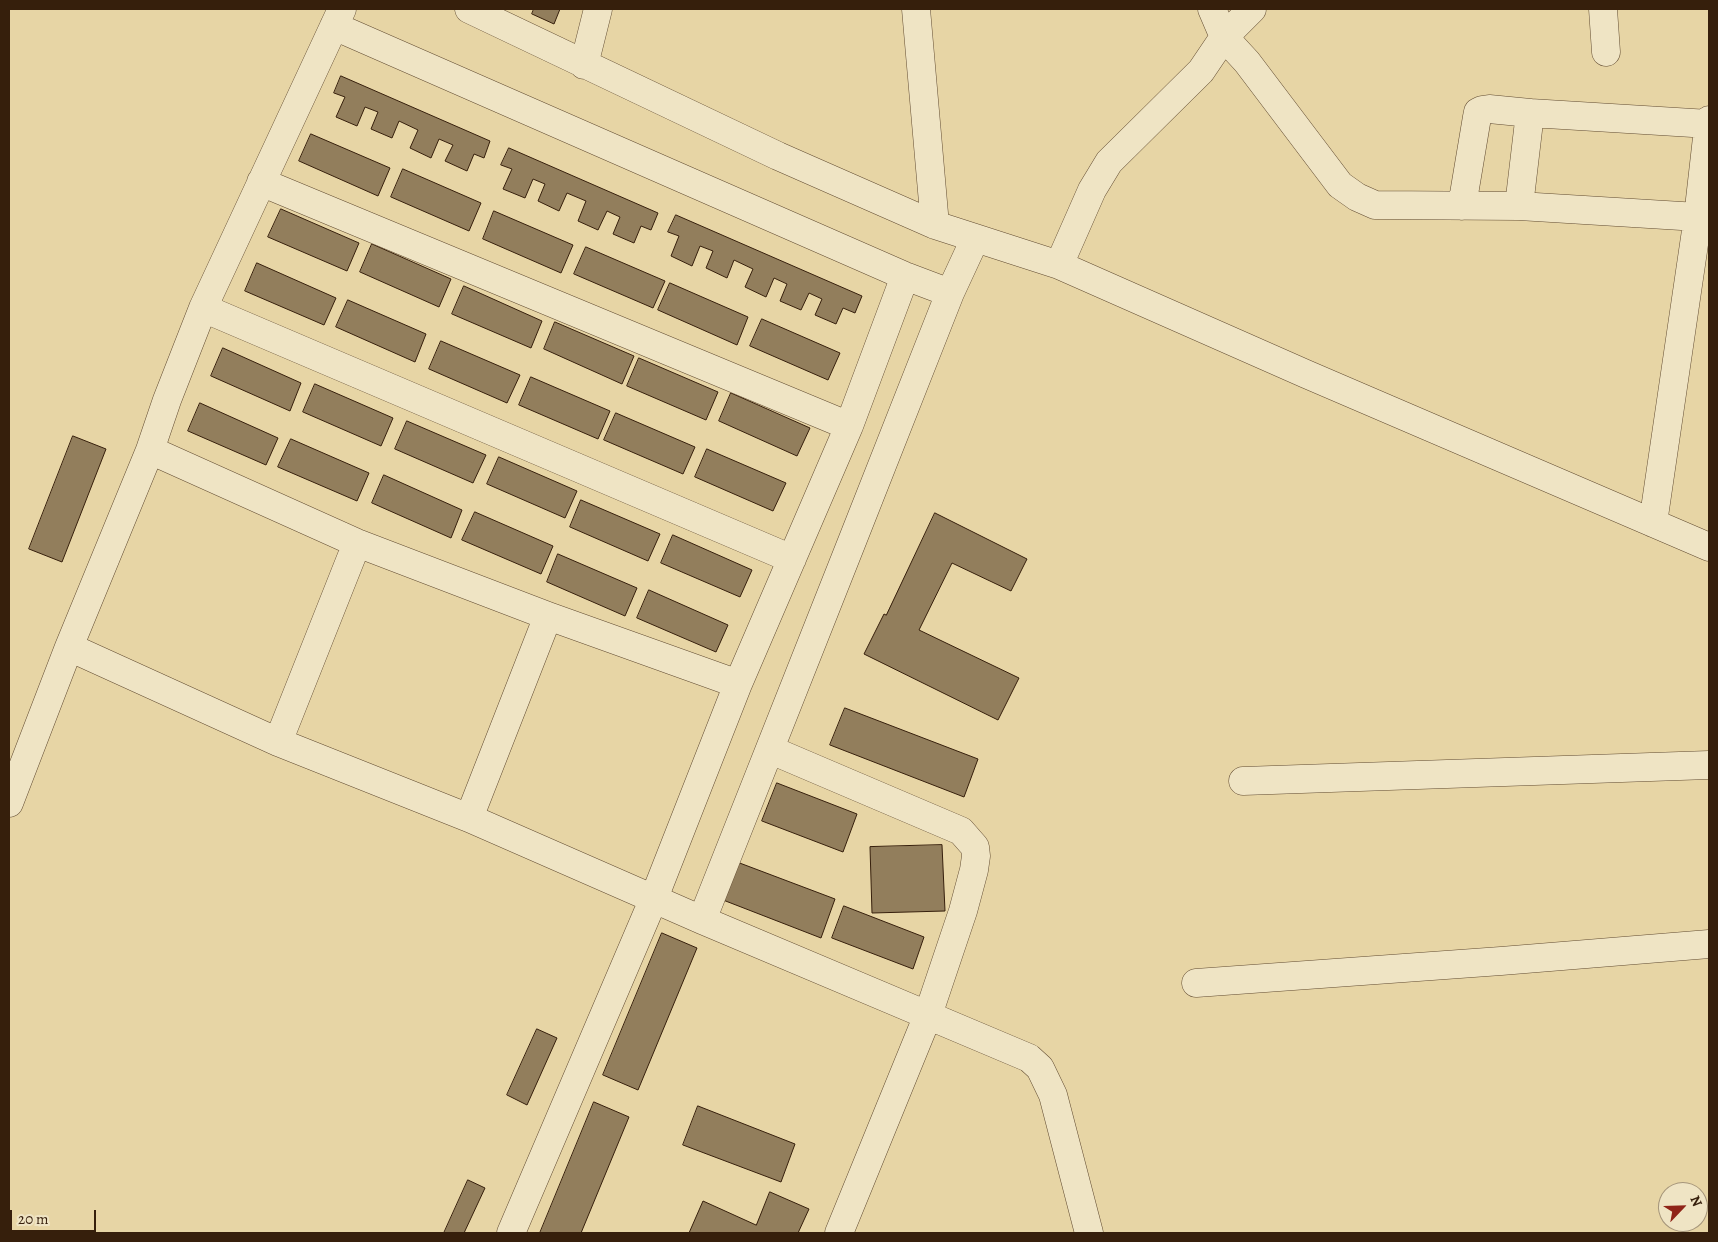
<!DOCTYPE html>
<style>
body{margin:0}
#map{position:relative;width:1718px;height:1242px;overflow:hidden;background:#e7d5a5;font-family:Alegreya,serif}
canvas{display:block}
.frame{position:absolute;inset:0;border:10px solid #361f0c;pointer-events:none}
.north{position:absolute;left:1658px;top:1182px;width:50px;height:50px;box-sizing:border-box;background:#efe4c4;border:1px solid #a5957a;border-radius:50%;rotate:66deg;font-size:14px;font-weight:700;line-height:20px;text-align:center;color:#361f0c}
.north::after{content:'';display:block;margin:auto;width:18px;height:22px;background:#8f2418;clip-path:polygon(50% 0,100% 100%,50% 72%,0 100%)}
.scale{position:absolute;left:10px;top:1210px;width:86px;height:22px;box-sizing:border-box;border:2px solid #361f0c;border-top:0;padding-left:6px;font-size:15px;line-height:18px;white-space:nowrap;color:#361f0c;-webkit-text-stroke:4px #efe4c4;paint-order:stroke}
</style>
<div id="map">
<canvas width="1718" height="1242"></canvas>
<div class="frame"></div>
<div class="north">N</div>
<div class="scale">20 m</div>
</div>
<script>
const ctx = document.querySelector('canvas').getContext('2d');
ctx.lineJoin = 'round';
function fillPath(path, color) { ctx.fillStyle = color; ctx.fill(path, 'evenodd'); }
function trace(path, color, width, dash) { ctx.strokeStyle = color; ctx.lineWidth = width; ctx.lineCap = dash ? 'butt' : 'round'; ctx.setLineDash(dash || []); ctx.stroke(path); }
const building = new Path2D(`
 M 534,9 L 560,9 L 554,24 L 532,14 Z
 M 341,76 L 490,141 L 484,158 L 474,154 L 467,171 L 445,161 L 453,145 L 439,139 L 431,158 L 410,148 L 418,130 L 399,121 L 392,138 L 371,129 L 378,112 L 365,107 L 357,126 L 336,117 L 345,97 L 334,93 Z
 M 311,134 L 390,168 L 378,196 L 299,161 Z
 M 509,148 L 658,213 L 651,230 L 641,226 L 634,243 L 613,234 L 620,217 L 607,211 L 598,230 L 578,221 L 586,201 L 567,193 L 559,211 L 538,201 L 545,184 L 533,179 L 525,198 L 503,189 L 512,169 L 501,165 Z
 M 403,169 L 481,203 L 469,231 L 391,197 Z
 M 281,209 L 359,243 L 347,271 L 268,237 Z
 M 494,211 L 573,245 L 561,273 L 483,239 Z
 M 676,215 L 862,296 L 855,313 L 843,308 L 836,324 L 815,315 L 822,299 L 809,293 L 801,310 L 780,301 L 787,284 L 774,278 L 766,297 L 745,287 L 753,269 L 734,260 L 727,278 L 706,268 L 713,251 L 700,246 L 692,266 L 671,256 L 679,236 L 668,232 Z
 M 372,244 L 451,279 L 439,307 L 360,272 Z
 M 586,247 L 665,281 L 653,308 L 574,274 Z
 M 257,263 L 336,298 L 324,325 L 245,291 Z
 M 670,283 L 748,317 L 737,345 L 658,310 Z
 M 464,286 L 542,321 L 531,348 L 452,314 Z
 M 348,300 L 426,334 L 415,362 L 336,327 Z
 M 762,319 L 840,353 L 828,380 L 750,346 Z
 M 555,322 L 634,356 L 622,384 L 544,349 Z
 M 441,341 L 520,375 L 507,403 L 429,369 Z
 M 223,348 L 301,383 L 290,411 L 211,376 Z
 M 639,358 L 718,392 L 706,420 L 627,386 Z
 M 531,377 L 610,411 L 598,439 L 519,405 Z
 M 315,384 L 393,418 L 381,446 L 303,412 Z
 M 731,393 L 810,428 L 797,456 L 719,421 Z
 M 200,403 L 278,438 L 266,465 L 188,431 Z
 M 616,413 L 695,447 L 683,474 L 604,440 Z
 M 407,421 L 486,455 L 473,483 L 395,449 Z
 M 73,436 L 106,449 L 62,562 L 29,549 Z
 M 291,439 L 369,473 L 357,501 L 278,467 Z
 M 707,449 L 786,483 L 773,511 L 695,477 Z
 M 499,457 L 577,491 L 565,518 L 487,484 Z
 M 384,475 L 462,510 L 451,538 L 372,503 Z
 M 581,500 L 660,534 L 648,561 L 570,527 Z
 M 475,512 L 553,546 L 541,574 L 462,540 Z
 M 935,513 L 1027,559 L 1011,591 L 952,563 L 919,630 L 1019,678 L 998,720 L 864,654 L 884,614 L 886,615 Z
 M 673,535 L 752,570 L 740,597 L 661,563 Z
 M 558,554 L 637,588 L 625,616 L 547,582 Z
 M 649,590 L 728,625 L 716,652 L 637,618 Z
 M 845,708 L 978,759 L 964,797 L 830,745 Z
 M 777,783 L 857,814 L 843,852 L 762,821 Z
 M 942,845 L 945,911 L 872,913 L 870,847 Z
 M 737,862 L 835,899 L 821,938 L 723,900 Z
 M 844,906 L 924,937 L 913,969 L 832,938 Z
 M 662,933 L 697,948 L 638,1090 L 603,1075 Z
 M 537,1029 L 557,1038 L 527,1105 L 507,1095 Z
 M 594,1102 L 629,1117 L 581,1233 L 540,1233 Z
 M 698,1106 L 795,1144 L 781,1182 L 683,1145 Z
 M 468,1180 L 485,1188 L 464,1233 L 444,1233 Z
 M 770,1192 L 809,1209 L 798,1233 L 689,1233 L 703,1201 L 756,1225 Z`);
fillPath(building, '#927e5c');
trace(building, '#361f0c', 1);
const street = new Path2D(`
 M 469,9 L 778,156 L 935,225 L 1059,265 L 1306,374 L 1709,547
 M 916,9 L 935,225
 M 1212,9 L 1224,37 L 1247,62 L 1340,185 L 1357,197 L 1375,205 L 1519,206 L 1698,217
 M 1603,9 L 1606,52
 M 334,26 L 905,276 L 950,293
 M 584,65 L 598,9
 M 261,182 L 849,426
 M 1462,206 L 1477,117 L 1478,112 L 1482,110 L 1489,109 L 1530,113 L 1709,124
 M 1519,206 L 1530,113
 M 1059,265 L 1092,190 L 1109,162 L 1201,71 L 1224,37 L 1252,9
 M 203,308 L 792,559
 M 150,450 L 357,543 L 548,616 L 738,684
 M 1653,523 L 1698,217 L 1709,120
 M 69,647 L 278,742 L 469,818 L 702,920 L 1029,1058 L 1040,1068 L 1053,1095 L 1089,1233
 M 278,742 L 357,543
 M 771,750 L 961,831 L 975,847 L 976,856 L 974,870 L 963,911 L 928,1015 L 839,1233
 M 1243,781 L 1709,765
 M 9,803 L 69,647 L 150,450 L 167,400 L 203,308 L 342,9
 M 469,818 L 548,616
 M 702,920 C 786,711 867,502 950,293 L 975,239
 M 1196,983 L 1501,961 L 1709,944
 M 511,1233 L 654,898 L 738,684 L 849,426 L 905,276`);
trace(street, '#624c32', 29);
trace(street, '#efe4c4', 28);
</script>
